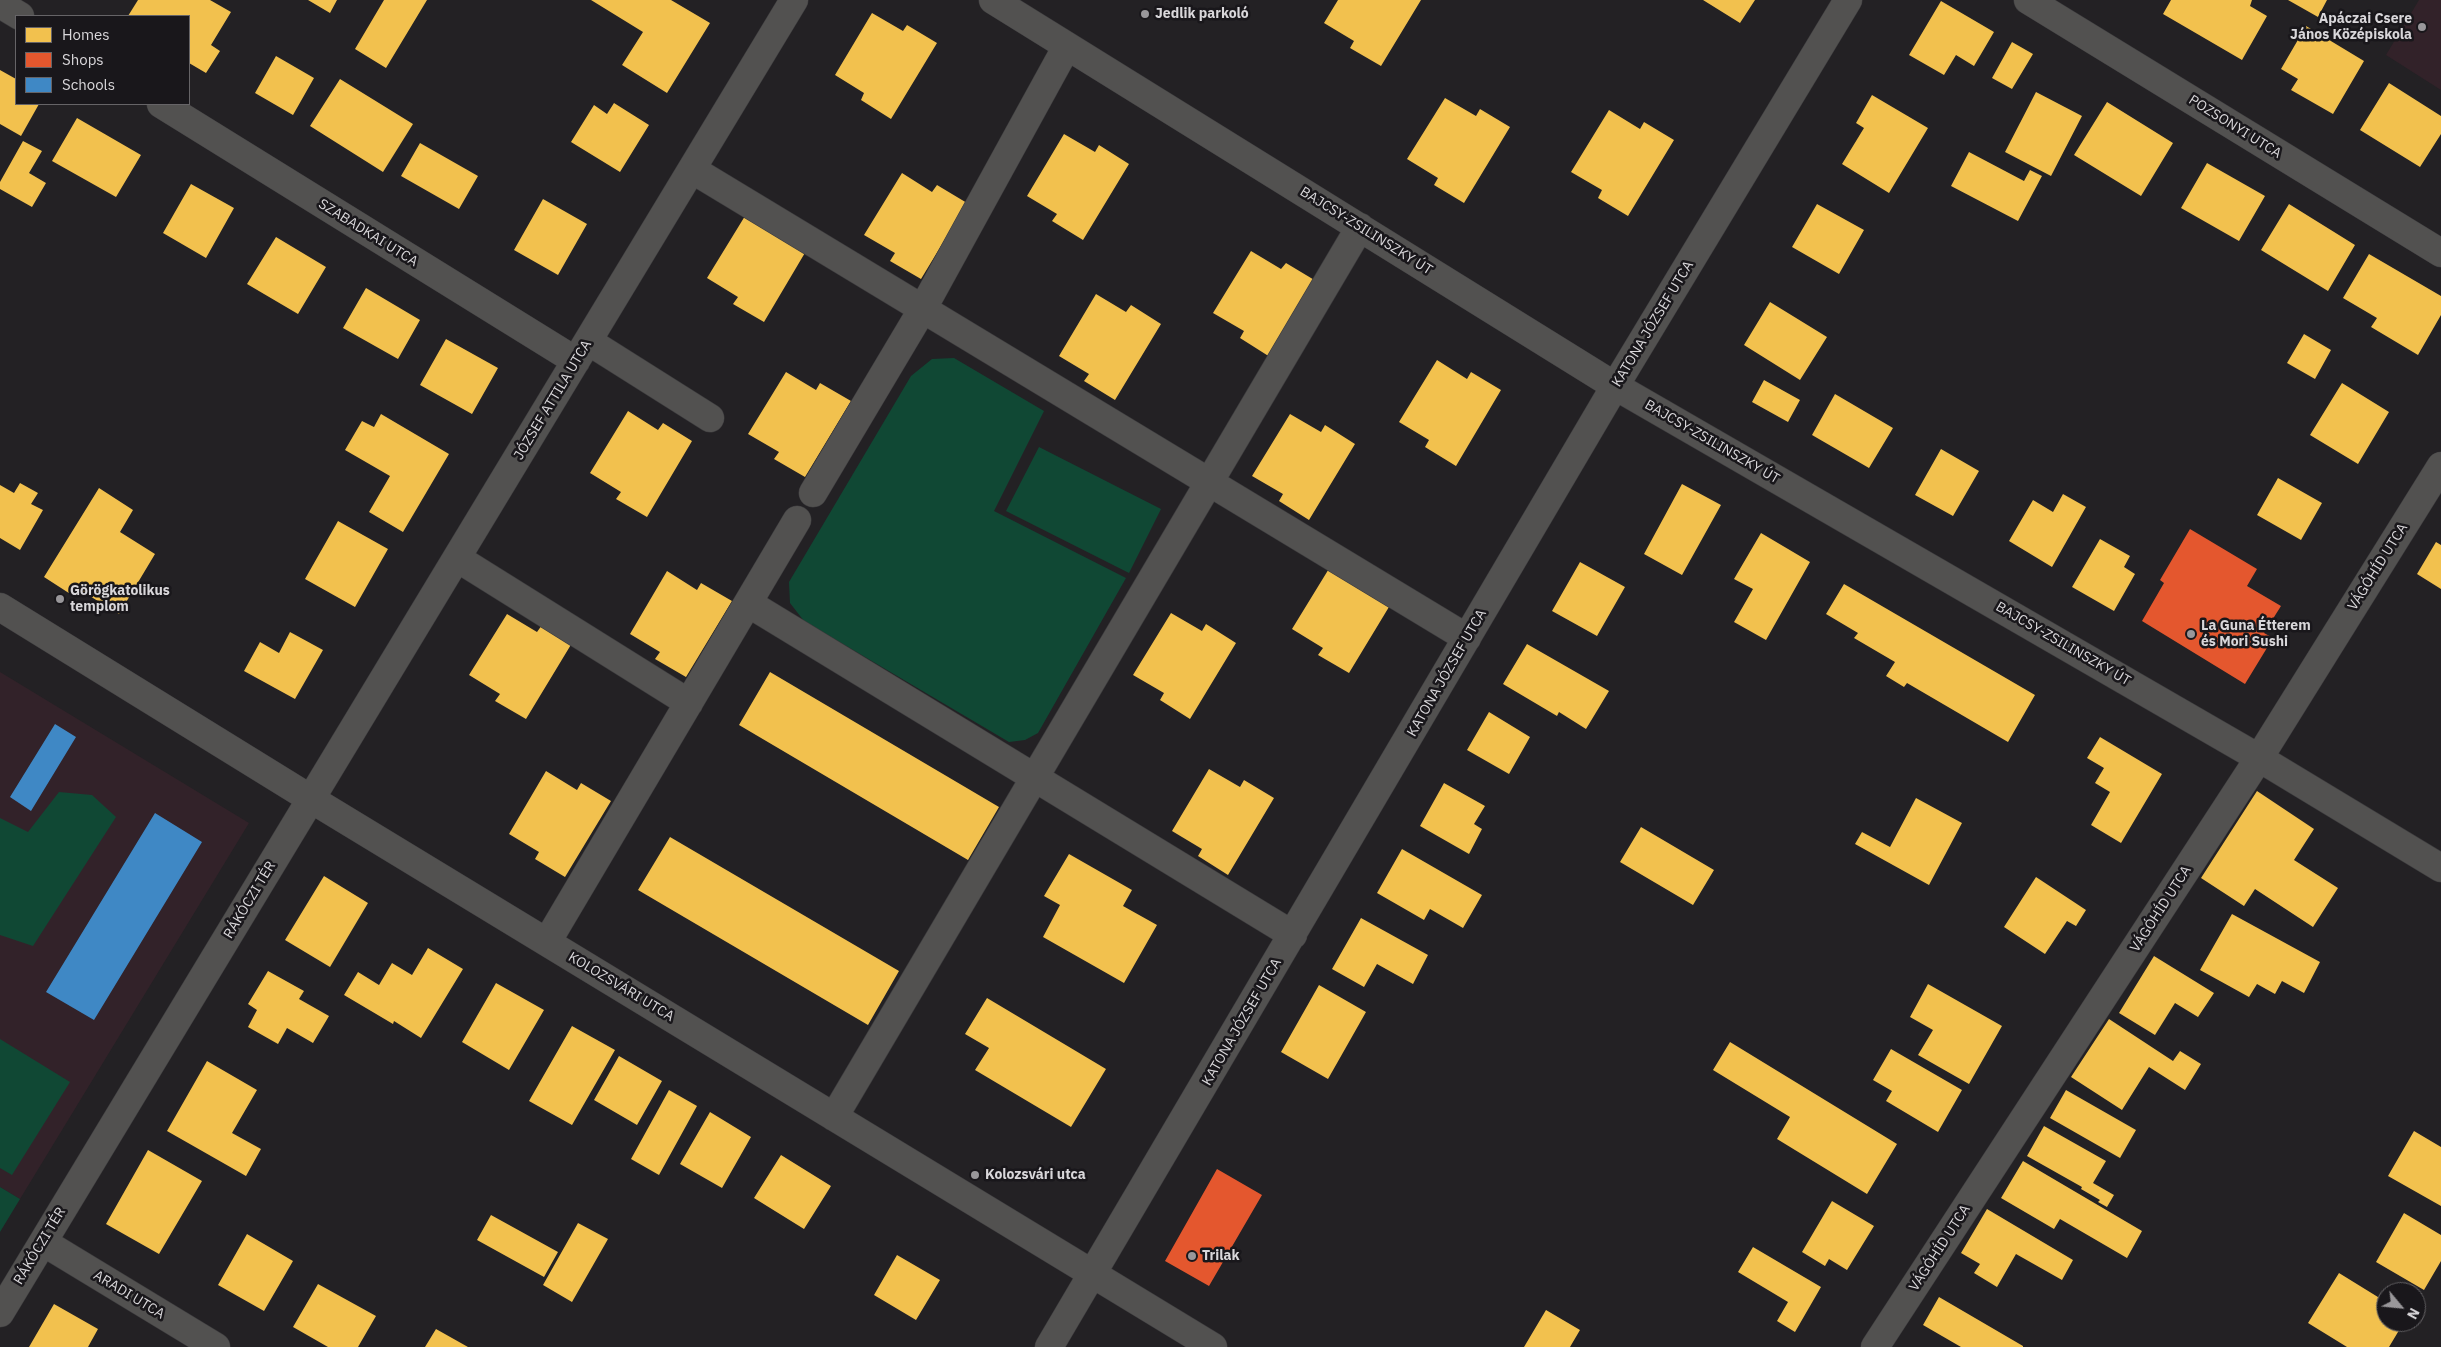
<!DOCTYPE html>
<meta charset="utf-8">
<style>
body{margin:0}
#map{position:relative;width:2441px;height:1347px;overflow:hidden;background:#232124;font-family:"IBM Plex Sans",sans-serif}
canvas{display:block}
.legend{position:absolute;left:15px;top:15px;width:175px;height:90px;box-sizing:border-box;background:#19171b;border:1px solid #666467;margin:0;padding:6px 9px;list-style:none;font-size:15px;color:#d9d7da}
.legend li{display:flex;align-items:center;gap:10px;height:25px}
.legend b{width:25px;border:1px solid #666467}
.north{position:absolute;left:2376px;top:1282px;width:50px;height:50px;box-sizing:border-box;background:#19171b;border:1px solid #666467;border-radius:50%;rotate:118deg;font-size:14px;font-weight:700;line-height:20px;text-align:center;color:#d9d7da}
.north::after{content:'';display:block;margin:auto;width:18px;height:22px;background:#99979a;clip-path:polygon(50% 0,100% 100%,50% 72%,0 100%)}
</style>
<div id="map">
<canvas width="2441" height="1347"></canvas>
<ul class="legend">
<li><b style="height:14px;background:#f2c14e"></b>Homes</li>
<li><b style="height:14px;background:#e4572e"></b>Shops</li>
<li><b style="height:14px;background:#3f88c5"></b>Schools</li>
</ul>
<div class="north">N</div>
</div>
<script>
const ctx = document.querySelector('canvas').getContext('2d');
ctx.lineJoin = 'round';
function fillPath(path, color) { ctx.fillStyle = color; ctx.fill(path, 'evenodd'); }
function trace(path, color, width, dash) { ctx.strokeStyle = color; ctx.lineWidth = width; ctx.lineCap = dash ? 'butt' : 'round'; ctx.setLineDash(dash || []); ctx.stroke(path); }
function write(font, color, halo, rows, align = 'center') {
  ctx.font = font + ' "IBM Plex Sans",sans-serif'; ctx.lineWidth = 5; ctx.setLineDash([]); ctx.textBaseline = 'middle'; ctx.strokeStyle = halo; ctx.fillStyle = color; for (const [text, x, y, turn = 0] of rows) {
    ctx.save(); ctx.translate(x, y); ctx.rotate((+turn || 0) * Math.PI / 180); ctx.textAlign = isNaN(turn) ? turn : align; if (halo) ctx.strokeText(text, 0, 0); ctx.fillText(text, 0, 0); ctx.restore();
  }
}
fillPath(new Path2D(`
 M 2419,0 L 2441,0 L 2441,90 L 2386,55 Z
 M 0,672 L 249,823 L 20,1199 L 0,1187 Z`), '#322229');
fillPath(new Path2D(`
 M 954,358 L 1044,411 L 994,511 L 1126,578 L 1038,733 L 1025,740 L 1009,742 L 804,621 L 790,603 L 789,582 L 911,376 L 932,359 Z
 M 1039,447 L 1161,509 L 1129,573 L 1006,511 Z
 M 59,792 L 92,795 L 116,817 L 33,946 L 0,935 L 0,818 L 28,832 Z
 M 0,1039 L 70,1082 L 12,1175 L 0,1168 Z
 M 0,1187 L 20,1199 L 0,1232 Z`), '#104834');
fillPath(new Path2D(`
 M 138,0 L 210,0 L 231,12 L 211,45 L 220,51 L 206,73 L 189,63 L 189,16 L 128,16 Z
 M 308,0 L 337,0 L 330,13 Z
 M 384,0 L 427,0 L 386,68 L 355,49 Z
 M 591,0 L 671,0 L 710,23 L 667,93 L 622,65 L 643,32 Z
 M 1338,0 L 1421,0 L 1381,66 L 1350,48 L 1354,41 L 1324,23 Z
 M 1703,0 L 1755,0 L 1740,23 Z
 M 2171,0 L 2252,0 L 2250,6 L 2267,16 L 2242,60 L 2163,14 Z
 M 2288,0 L 2327,0 L 2318,17 Z
 M 1941,1 L 1994,32 L 1974,66 L 1956,55 L 1944,75 L 1909,55 Z
 M 872,13 L 903,31 L 907,25 L 937,43 L 891,119 L 861,100 L 864,93 L 835,75 Z
 M 2306,26 L 2364,61 L 2333,114 L 2291,90 L 2298,79 L 2281,69 Z
 M 2012,42 L 2033,54 L 2012,89 L 1992,78 Z
 M 276,56 L 314,78 L 293,115 L 255,93 Z
 M 0,70 L 16,79 L 16,104 L 39,104 L 21,136 L 0,124 Z
 M 340,79 L 413,124 L 383,172 L 310,126 Z
 M 2389,83 L 2441,116 L 2441,134 L 2420,167 L 2360,130 Z
 M 2036,92 L 2082,116 L 2051,176 L 2005,152 Z
 M 1872,95 L 1928,128 L 1889,193 L 1842,164 L 1864,128 L 1856,123 Z
 M 1445,98 L 1476,116 L 1480,109 L 1510,127 L 1464,203 L 1434,185 L 1438,178 L 1407,159 Z
 M 2107,102 L 2173,143 L 2141,196 L 2074,155 Z
 M 614,103 L 649,125 L 620,172 L 571,142 L 594,105 L 607,114 Z
 M 1609,110 L 1640,129 L 1644,122 L 1674,140 L 1628,216 L 1598,198 L 1602,190 L 1571,172 Z
 M 77,118 L 141,155 L 116,197 L 52,161 Z
 M 1064,134 L 1095,152 L 1099,145 L 1129,164 L 1083,240 L 1052,221 L 1057,214 L 1027,196 Z
 M 23,141 L 42,151 L 29,173 L 46,183 L 32,207 L 0,189 L 0,182 Z
 M 420,143 L 478,176 L 459,209 L 401,176 Z
 M 1969,152 L 2024,181 L 2030,170 L 2042,176 L 2018,221 L 1951,186 Z
 M 2207,163 L 2265,196 L 2239,241 L 2181,208 Z
 M 902,173 L 932,192 L 937,185 L 967,203 L 921,279 L 890,261 L 895,253 L 864,235 Z
 M 191,184 L 234,208 L 206,258 L 163,233 Z
 M 543,199 L 587,224 L 558,275 L 514,250 Z
 M 1817,204 L 1864,230 L 1839,274 L 1792,247 Z
 M 2289,204 L 2355,245 L 2328,291 L 2261,250 Z
 M 745,216 L 809,246 L 764,322 L 733,304 L 738,297 L 707,278 Z
 M 276,237 L 326,267 L 298,314 L 247,284 Z
 M 1251,251 L 1281,269 L 1286,263 L 1316,281 L 1270,357 L 1240,338 L 1244,331 L 1213,313 Z
 M 2369,254 L 2441,296 L 2441,315 L 2418,355 L 2371,327 L 2377,318 L 2343,298 Z
 M 366,288 L 420,320 L 398,359 L 343,328 Z
 M 1096,294 L 1126,312 L 1131,305 L 1161,324 L 1115,400 L 1084,381 L 1089,374 L 1059,356 Z
 M 1770,302 L 1827,337 L 1800,380 L 1744,345 Z
 M 2304,334 L 2331,350 L 2315,379 L 2287,363 Z
 M 446,339 L 498,368 L 472,414 L 420,385 Z
 M 1437,360 L 1467,379 L 1471,372 L 1501,390 L 1456,466 L 1425,447 L 1429,440 L 1399,422 Z
 M 786,372 L 816,390 L 820,383 L 851,401 L 805,477 L 774,459 L 779,452 L 748,434 Z
 M 1764,380 L 1800,400 L 1788,422 L 1752,402 Z
 M 2342,383 L 2389,412 L 2358,464 L 2310,435 Z
 M 1835,394 L 1893,428 L 1869,468 L 1812,435 Z
 M 628,411 L 658,430 L 663,423 L 692,441 L 647,517 L 616,499 L 621,492 L 590,473 Z
 M 381,414 L 449,454 L 403,532 L 369,512 L 390,476 L 345,450 L 362,421 L 374,427 Z
 M 1290,414 L 1321,432 L 1325,425 L 1355,444 L 1309,520 L 1279,501 L 1283,494 L 1252,476 Z
 M 1941,449 L 1979,471 L 1953,516 L 1915,495 Z
 M 2278,478 L 2322,503 L 2301,540 L 2257,515 Z
 M 20,483 L 38,493 L 31,504 L 43,510 L 20,550 L 0,538 L 0,485 L 14,493 Z
 M 1682,484 L 1721,505 L 1682,575 L 1644,554 Z
 M 99,488 L 133,510 L 120,532 L 155,554 L 119,614 L 80,590 L 75,597 L 44,577 Z
 M 2063,494 L 2086,507 L 2052,567 L 2009,541 L 2033,500 L 2053,512 Z
 M 338,521 L 388,549 L 355,607 L 305,579 Z
 M 1761,533 L 1810,562 L 1766,640 L 1734,622 L 1753,589 L 1734,579 Z
 M 2100,539 L 2130,556 L 2124,567 L 2135,574 L 2114,611 L 2072,587 Z
 M 2436,542 L 2441,545 L 2441,589 L 2417,574 Z
 M 1580,562 L 1625,587 L 1597,636 L 1552,611 Z
 M 1330,567 L 1395,597 L 1349,673 L 1318,655 L 1323,648 L 1292,629 Z
 M 667,571 L 697,590 L 701,583 L 732,601 L 686,677 L 655,659 L 660,652 L 630,634 Z
 M 1844,584 L 2035,695 L 2008,742 L 1907,683 L 1904,687 L 1886,676 L 1895,662 L 1854,638 L 1858,633 L 1826,614 Z
 M 1171,613 L 1202,631 L 1206,624 L 1236,643 L 1190,719 L 1160,700 L 1164,693 L 1133,675 Z
 M 507,614 L 537,632 L 542,625 L 572,643 L 526,719 L 495,701 L 500,694 L 469,675 Z
 M 290,632 L 323,650 L 295,699 L 244,671 L 260,642 L 279,653 Z
 M 1527,644 L 1609,691 L 1586,729 L 1559,712 L 1557,716 L 1503,684 Z
 M 770,672 L 999,807 L 968,860 L 739,725 Z
 M 1489,712 L 1530,737 L 1509,774 L 1467,750 Z
 M 2100,737 L 2162,774 L 2121,843 L 2091,825 L 2110,792 L 2095,783 L 2104,768 L 2087,758 Z
 M 1209,769 L 1240,787 L 1244,780 L 1274,798 L 1228,875 L 1198,856 L 1202,849 L 1172,831 Z
 M 546,771 L 577,790 L 581,783 L 611,801 L 565,877 L 535,859 L 539,852 L 509,834 Z
 M 1444,783 L 1485,806 L 1474,824 L 1482,829 L 1469,854 L 1420,826 Z
 M 2257,791 L 2314,829 L 2294,860 L 2338,888 L 2313,927 L 2255,889 L 2244,906 L 2201,878 Z
 M 1916,798 L 1962,823 L 1929,885 L 1855,844 L 1862,832 L 1890,847 Z
 M 1641,827 L 1714,870 L 1693,905 L 1620,862 Z
 M 670,837 L 899,971 L 868,1025 L 638,890 Z
 M 1402,849 L 1482,895 L 1463,928 L 1430,909 L 1424,920 L 1377,893 Z
 M 1069,854 L 1132,890 L 1123,906 L 1157,925 L 1124,983 L 1043,937 L 1060,905 L 1044,896 Z
 M 324,876 L 368,903 L 330,967 L 285,940 Z
 M 2036,877 L 2086,910 L 2076,926 L 2067,921 L 2045,954 L 2004,927 Z
 M 2232,914 L 2320,962 L 2304,993 L 2282,981 L 2275,994 L 2257,984 L 2249,997 L 2200,970 Z
 M 1361,918 L 1428,955 L 1413,984 L 1377,964 L 1364,987 L 1332,969 Z
 M 428,948 L 463,969 L 421,1038 L 394,1021 L 393,1024 L 344,995 L 358,972 L 379,985 L 392,963 L 412,975 Z
 M 2154,956 L 2214,993 L 2198,1017 L 2175,1003 L 2155,1035 L 2119,1013 Z
 M 268,971 L 304,991 L 299,999 L 329,1016 L 313,1043 L 287,1028 L 278,1044 L 248,1027 L 257,1010 L 248,1004 Z
 M 496,983 L 544,1010 L 509,1070 L 462,1042 Z
 M 1928,984 L 2002,1026 L 1969,1084 L 1918,1055 L 1933,1030 L 1910,1017 Z
 M 1319,985 L 1366,1012 L 1328,1079 L 1281,1052 Z
 M 987,998 L 1106,1069 L 1071,1127 L 975,1070 L 989,1048 L 965,1034 Z
 M 2109,1019 L 2173,1061 L 2180,1051 L 2201,1064 L 2185,1090 L 2149,1067 L 2122,1110 L 2071,1077 Z
 M 572,1026 L 615,1050 L 572,1125 L 529,1101 Z
 M 1730,1042 L 1897,1144 L 1867,1194 L 1777,1139 L 1790,1117 L 1713,1070 Z
 M 1891,1049 L 1962,1090 L 1938,1132 L 1886,1101 L 1892,1091 L 1873,1080 Z
 M 619,1056 L 662,1081 L 637,1125 L 594,1100 Z
 M 207,1061 L 257,1090 L 232,1133 L 261,1149 L 246,1176 L 167,1131 Z
 M 669,1090 L 697,1106 L 659,1175 L 631,1159 Z
 M 2066,1090 L 2136,1130 L 2120,1158 L 2050,1118 Z
 M 710,1112 L 751,1137 L 722,1188 L 680,1164 Z
 M 2044,1126 L 2106,1161 L 2093,1183 L 2114,1195 L 2107,1207 L 2098,1202 L 2100,1200 L 2081,1189 L 2082,1187 L 2027,1156 Z
 M 2414,1131 L 2441,1147 L 2441,1206 L 2388,1176 Z
 M 148,1150 L 202,1181 L 159,1254 L 106,1224 Z
 M 781,1155 L 831,1186 L 804,1229 L 754,1198 Z
 M 2023,1161 L 2142,1231 L 2127,1258 L 2060,1219 L 2054,1229 L 2001,1198 Z
 M 1832,1201 L 1874,1226 L 1847,1270 L 1829,1259 L 1825,1266 L 1802,1252 Z
 M 1987,1209 L 2073,1260 L 2062,1280 L 2016,1254 L 1997,1287 L 1974,1273 L 1980,1264 L 1961,1253 Z
 M 2404,1213 L 2441,1235 L 2441,1261 L 2424,1290 L 2376,1262 Z
 M 491,1215 L 558,1252 L 544,1277 L 477,1240 Z
 M 578,1223 L 608,1239 L 572,1302 L 543,1285 Z
 M 247,1234 L 293,1261 L 264,1311 L 218,1285 Z
 M 1753,1247 L 1821,1287 L 1795,1332 L 1777,1321 L 1788,1302 L 1738,1272 Z
 M 897,1255 L 940,1280 L 916,1320 L 874,1295 Z
 M 2339,1273 L 2386,1302 L 2386,1322 L 2404,1322 L 2389,1347 L 2347,1347 L 2308,1323 Z
 M 318,1284 L 376,1316 L 358,1347 L 328,1347 L 293,1327 Z
 M 1939,1297 L 2023,1346 L 2023,1347 L 1961,1347 L 1923,1325 Z
 M 54,1304 L 98,1329 L 88,1347 L 29,1347 Z
 M 1546,1310 L 1580,1330 L 1570,1347 L 1524,1347 Z
 M 436,1329 L 468,1347 L 425,1347 Z`), '#f2c14e');
fillPath(new Path2D(`
 M 2190,529 L 2257,569 L 2247,586 L 2281,606 L 2264,633 L 2273,638 L 2245,684 L 2142,621 L 2164,583 L 2160,580 Z
 M 1217,1169 L 1262,1195 L 1209,1286 L 1165,1261 Z`), '#e4572e');
fillPath(new Path2D(`
 M 55,724 L 76,737 L 31,811 L 10,797 Z
 M 155,813 L 202,842 L 94,1020 L 46,992 Z`), '#3f88c5');
const minor = new Path2D(`
 M 993,0 L 1615,386 L 2259,758 L 2441,868
 M 2028,0 L 2441,253
 M 0,4 L 20,16
 M 161,104 L 576,361
 M 693,170 L 1467,638
 M 588,341 L 710,418
 M 813,493 L 922,310 L 1067,46
 M 457,558 L 689,703
 M 748,603 L 1293,935
 M 0,607 L 311,799 L 1213,1347
 M 547,942 L 797,520
 M 834,1117 L 1360,227
 M 43,1242 L 216,1347
 M 0,1313 L 794,0
 M 1049,1347 L 1615,386 L 1848,0
 M 1875,1347 L 2259,758 L 2441,466`);
trace(minor, '#3c3b3d', 29);
trace(minor, '#525150', 28);
for (const [x, y, r, color] of [
 [1145,14,5,"#99979a"],
 [2422,27,5,"#99979a"],
 [60,599,5,"#99979a"],
 [2191,634,5,"#99979a"],
 [975,1175,5,"#99979a"],
 [1192,1256,5,"#99979a"]
]) { const dot = new Path2D(); dot.arc(x, y, r, 0, 2 * Math.PI); ctx.fillStyle = color; ctx.fill(dot); trace(dot, '#19171b', 2); }
write('bold 14px', '#d9d7da', '#19171b', [
 ["Jedlik parkoló",1155,14],
 ["Apáczai Csere",2412,19,"right"],
 ["János Középiskola",2412,35,"right"],
 ["Görögkatolikus",70,591],
 ["templom",70,607],
 ["La Guna Étterem",2201,626],
 ["és Mori Sushi",2201,642],
 ["Kolozsvári utca",985,1175],
 ["Trilak",1202,1256]
], 'left');
write('14px', '#d9d7da', '#19171b', [
 ["POZSONYI UTCA",2235,127,32],
 ["BAJCSY-ZSILINSZKY ÚT",1366,231,32],
 ["SZABADKAI UTCA",368,233,32],
 ["KATONA JÓZSEF UTCA",1653,324,-59],
 ["JÓZSEF ATTILA UTCA",553,400,-59],
 ["BAJCSY-ZSILINSZKY ÚT",1712,442,30],
 ["VÁGÓHÍD UTCA",2378,567,-58],
 ["BAJCSY-ZSILINSZKY ÚT",2063,644,30],
 ["KATONA JÓZSEF UTCA",1447,673,-60],
 ["RÁKÓCZI TÉR",250,900,-59],
 ["VÁGÓHÍD UTCA",2161,909,-57],
 ["KOLOZSVÁRI UTCA",621,987,31],
 ["KATONA JÓZSEF UTCA",1242,1022,-60],
 ["RÁKÓCZI TÉR",40,1246,-59],
 ["VÁGÓHÍD UTCA",1940,1248,-57],
 ["ARADI UTCA",129,1295,31]
]);
</script>
